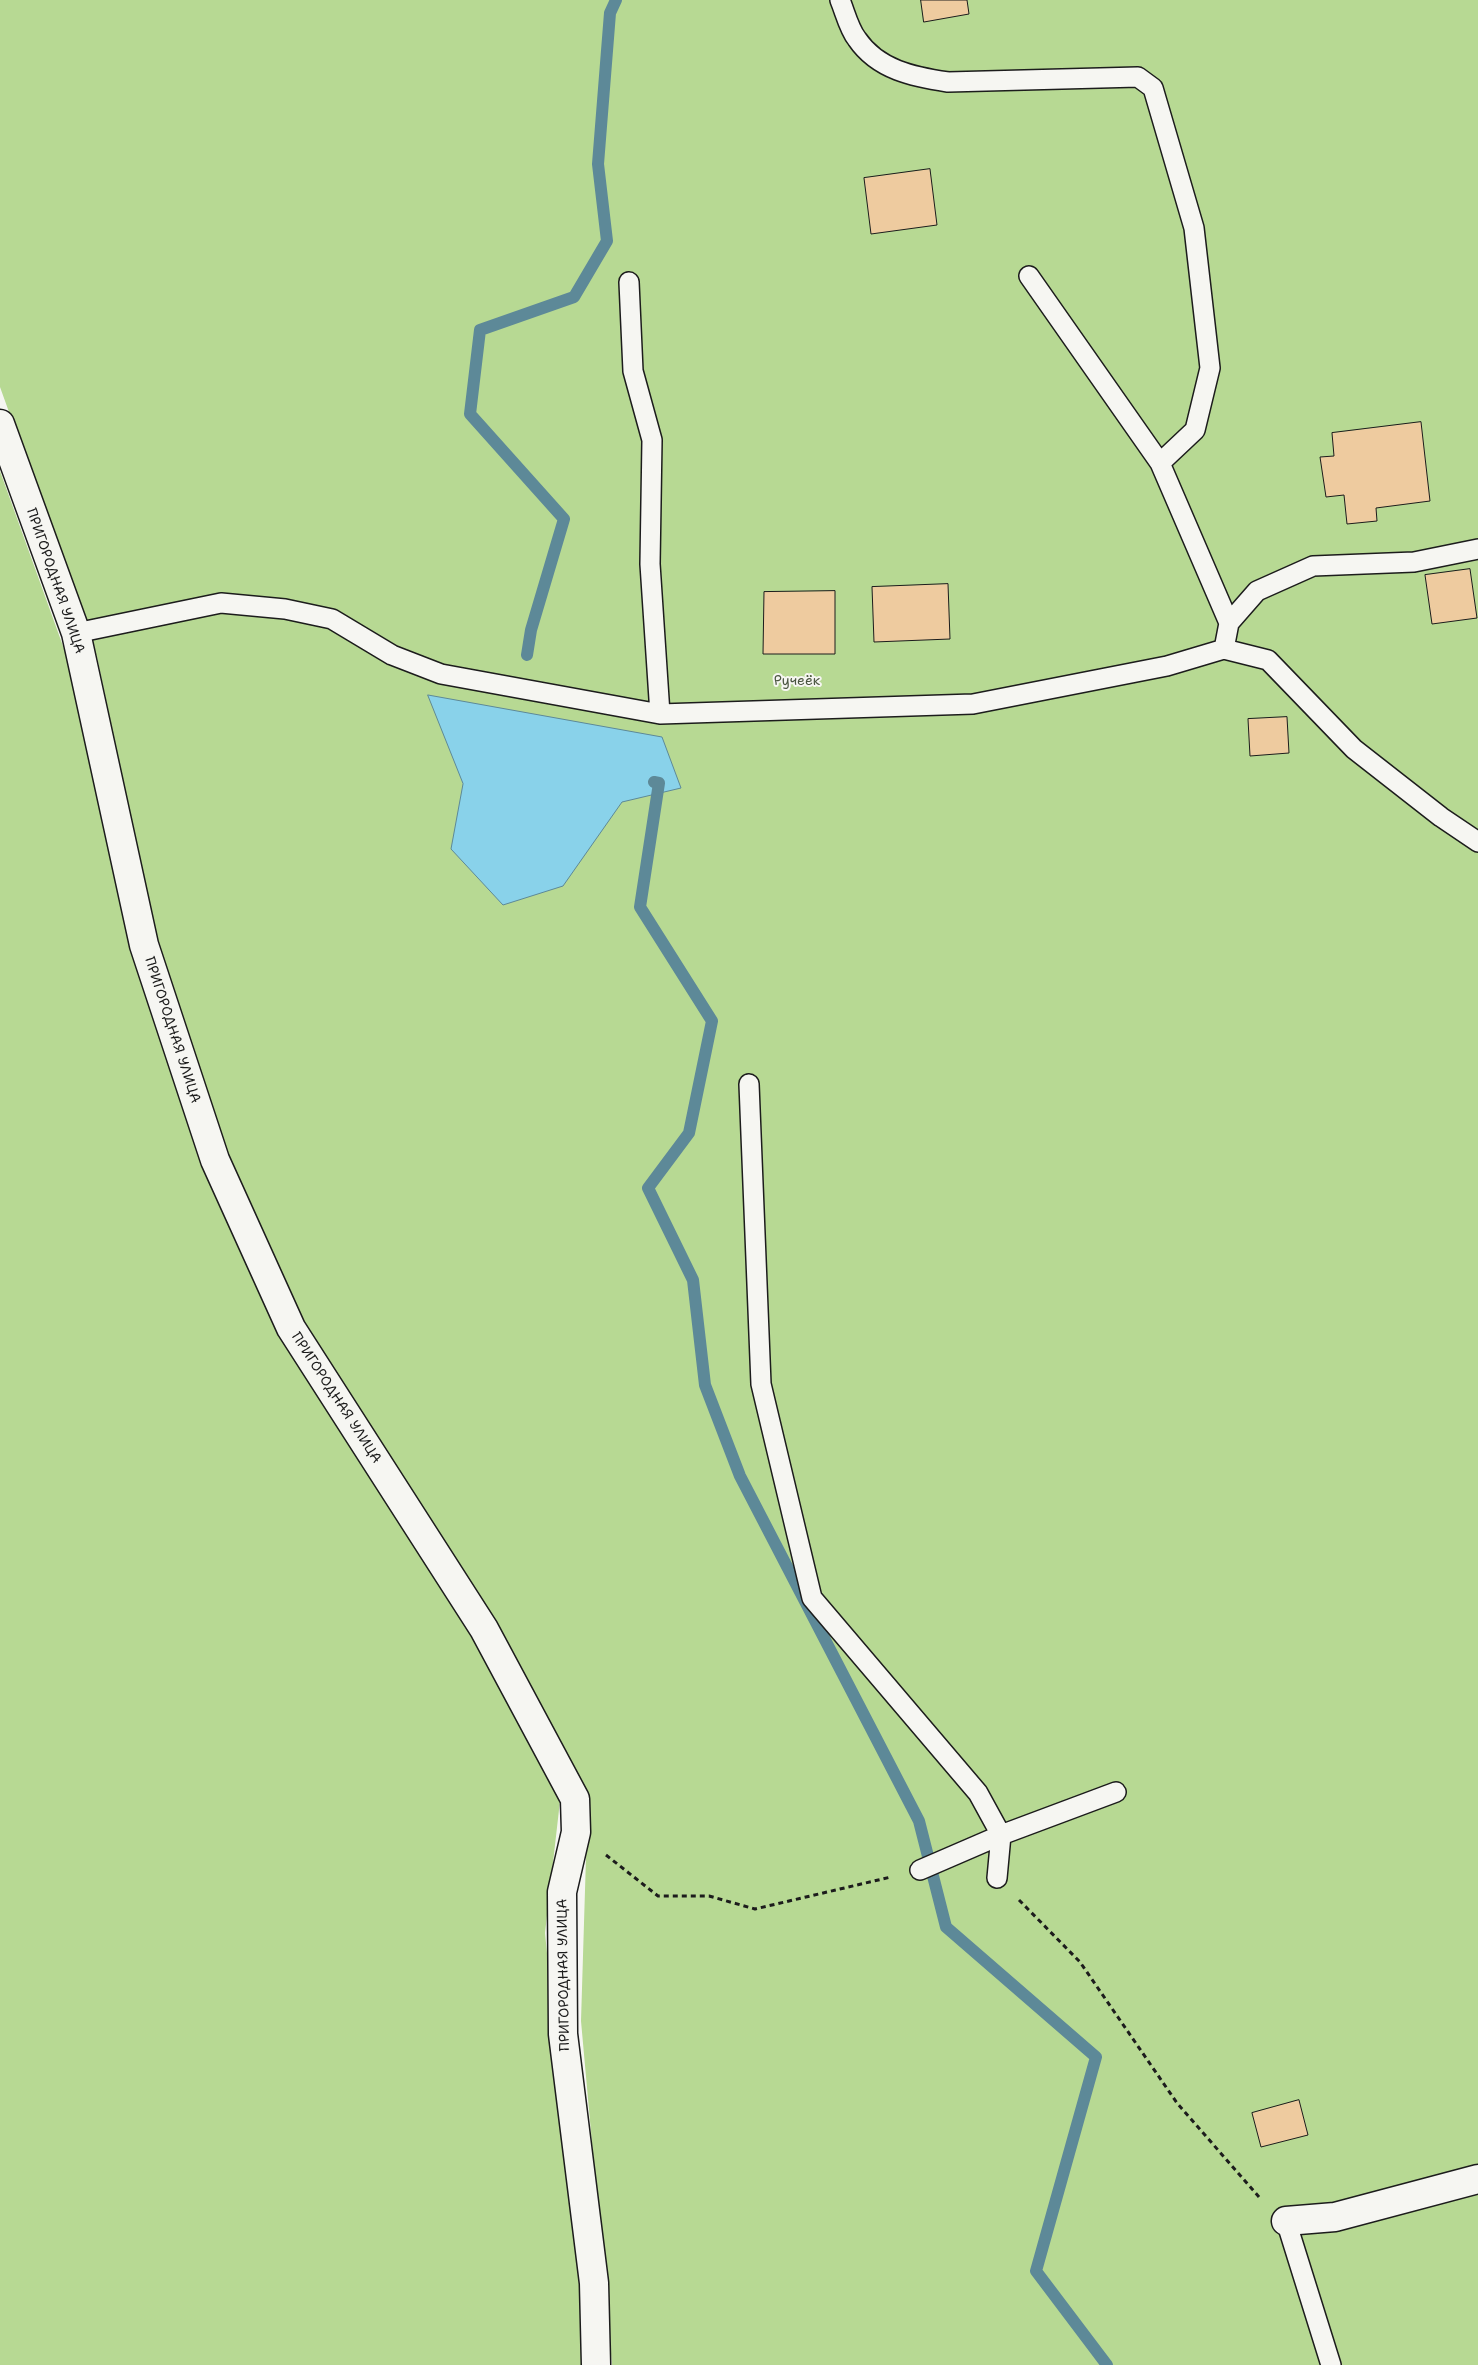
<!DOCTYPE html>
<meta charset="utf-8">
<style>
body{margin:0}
canvas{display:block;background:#f6f6f2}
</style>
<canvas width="1478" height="2365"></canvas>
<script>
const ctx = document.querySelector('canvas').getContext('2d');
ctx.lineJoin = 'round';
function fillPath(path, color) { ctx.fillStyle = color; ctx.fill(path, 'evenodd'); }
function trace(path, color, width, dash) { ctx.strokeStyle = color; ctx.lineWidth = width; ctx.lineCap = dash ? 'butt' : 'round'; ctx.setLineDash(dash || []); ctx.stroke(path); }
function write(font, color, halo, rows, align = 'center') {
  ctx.font = font + ' "Shantell Sans",sans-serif'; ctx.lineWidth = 4; ctx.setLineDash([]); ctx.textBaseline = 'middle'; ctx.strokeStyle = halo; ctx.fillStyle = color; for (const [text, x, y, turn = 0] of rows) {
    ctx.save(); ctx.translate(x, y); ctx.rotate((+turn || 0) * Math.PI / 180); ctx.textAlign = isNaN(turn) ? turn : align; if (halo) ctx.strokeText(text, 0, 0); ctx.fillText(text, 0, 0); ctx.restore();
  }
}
fillPath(new Path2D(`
 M 0,0 L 1478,0 L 1478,2365 L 612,2365 L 581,2021 L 588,1792 L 308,1330 L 220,1147 L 153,923 L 97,657 L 0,387 Z
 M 0,471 L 77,685 L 204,1153 L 470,1621 L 560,1801 L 545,1933 L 588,2365 L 0,2365 Z`), '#b7d993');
const water = new Path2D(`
 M 428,695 L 662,737 L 681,788 L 622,802 L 563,886 L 503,905 L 451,849 L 463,784 Z`);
fillPath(water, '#89d2ea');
trace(water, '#5d8998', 1);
trace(new Path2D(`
 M 527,655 L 531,630 L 564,519 L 470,414 L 480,330 L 574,297 L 607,241 L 598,164 L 610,13 L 616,0
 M 654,782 L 659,783 L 640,907 L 712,1021 L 689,1133 L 648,1188 L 693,1280 L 705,1385 L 740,1476 L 919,1821 L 946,1927 L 1096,2057 L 1036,2271 L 1107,2365`), '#5d8998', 12);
const building = new Path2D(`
 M 921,0 L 967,0 L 969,14 L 924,22 Z
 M 930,169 L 937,225 L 871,234 L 864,178 Z
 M 1421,422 L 1430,501 L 1376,508 L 1377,521 L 1347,524 L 1344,495 L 1326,497 L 1320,457 L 1334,456 L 1332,433 Z
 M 1470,569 L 1477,618 L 1432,624 L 1425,575 Z
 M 948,584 L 950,639 L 874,642 L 872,587 Z
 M 835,591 L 835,654 L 763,654 L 764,592 Z
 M 1287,717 L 1289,753 L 1250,756 L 1248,719 Z
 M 1299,2100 L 1308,2135 L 1261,2147 L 1252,2113 Z`);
fillPath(building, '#eecb9f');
trace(building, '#1c1c1c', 1);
const service = new Path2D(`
 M 840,0 C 845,12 849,29 857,39 C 878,70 914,77 948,82 L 1138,77 L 1153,88 L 1194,228 L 1210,368 L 1195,430 L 1160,463
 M 1029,276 L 1160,463 L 1229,623 L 1224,649
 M 629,282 L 633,371 L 652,440 L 650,564 L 660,714
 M 1229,623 L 1257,591 L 1313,566 L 1414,562 L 1478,549
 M 76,633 L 221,603 L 285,609 L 332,619 L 392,655 L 441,674 L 660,714 L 973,704 L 1167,666 L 1224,649 L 1268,660 L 1354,749 L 1441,817 L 1478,842
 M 749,1084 L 761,1384 L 812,1598 L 978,1793 L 1001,1835 L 997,1878
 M 920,1870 L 1001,1835 L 1116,1792
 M 1286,2221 L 1331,2365`);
const minor = new Path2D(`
 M 0,424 L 76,633 L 144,945 L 215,1160 L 291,1328 L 484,1629 L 575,1799 L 576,1832 L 562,1892 L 563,2034 L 594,2283 L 596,2365
 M 1286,2221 L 1335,2217 L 1478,2179`);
trace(service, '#1c1c1c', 22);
trace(minor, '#1c1c1c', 31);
trace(new Path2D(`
 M 606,1855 L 658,1896 L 709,1896 L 755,1909 L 891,1877
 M 1019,1900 L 1080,1962 L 1177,2103 L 1259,2197`), '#1c1c1c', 3, [5, 4]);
trace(service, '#f6f6f2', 19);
trace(minor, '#f6f6f2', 28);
write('14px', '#1c1c1c', '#f6f6f2', [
 ["ПРИГОРОДНАЯ УЛИЦА",55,581,71],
 ["ПРИГОРОДНАЯ УЛИЦА",172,1030,72],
 ["ПРИГОРОДНАЯ УЛИЦА",336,1398,57],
 ["ПРИГОРОДНАЯ УЛИЦА",564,1975,-91]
]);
write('14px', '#4a5540', '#f6f6f2', [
 ["Ручеёк",797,681]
]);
</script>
